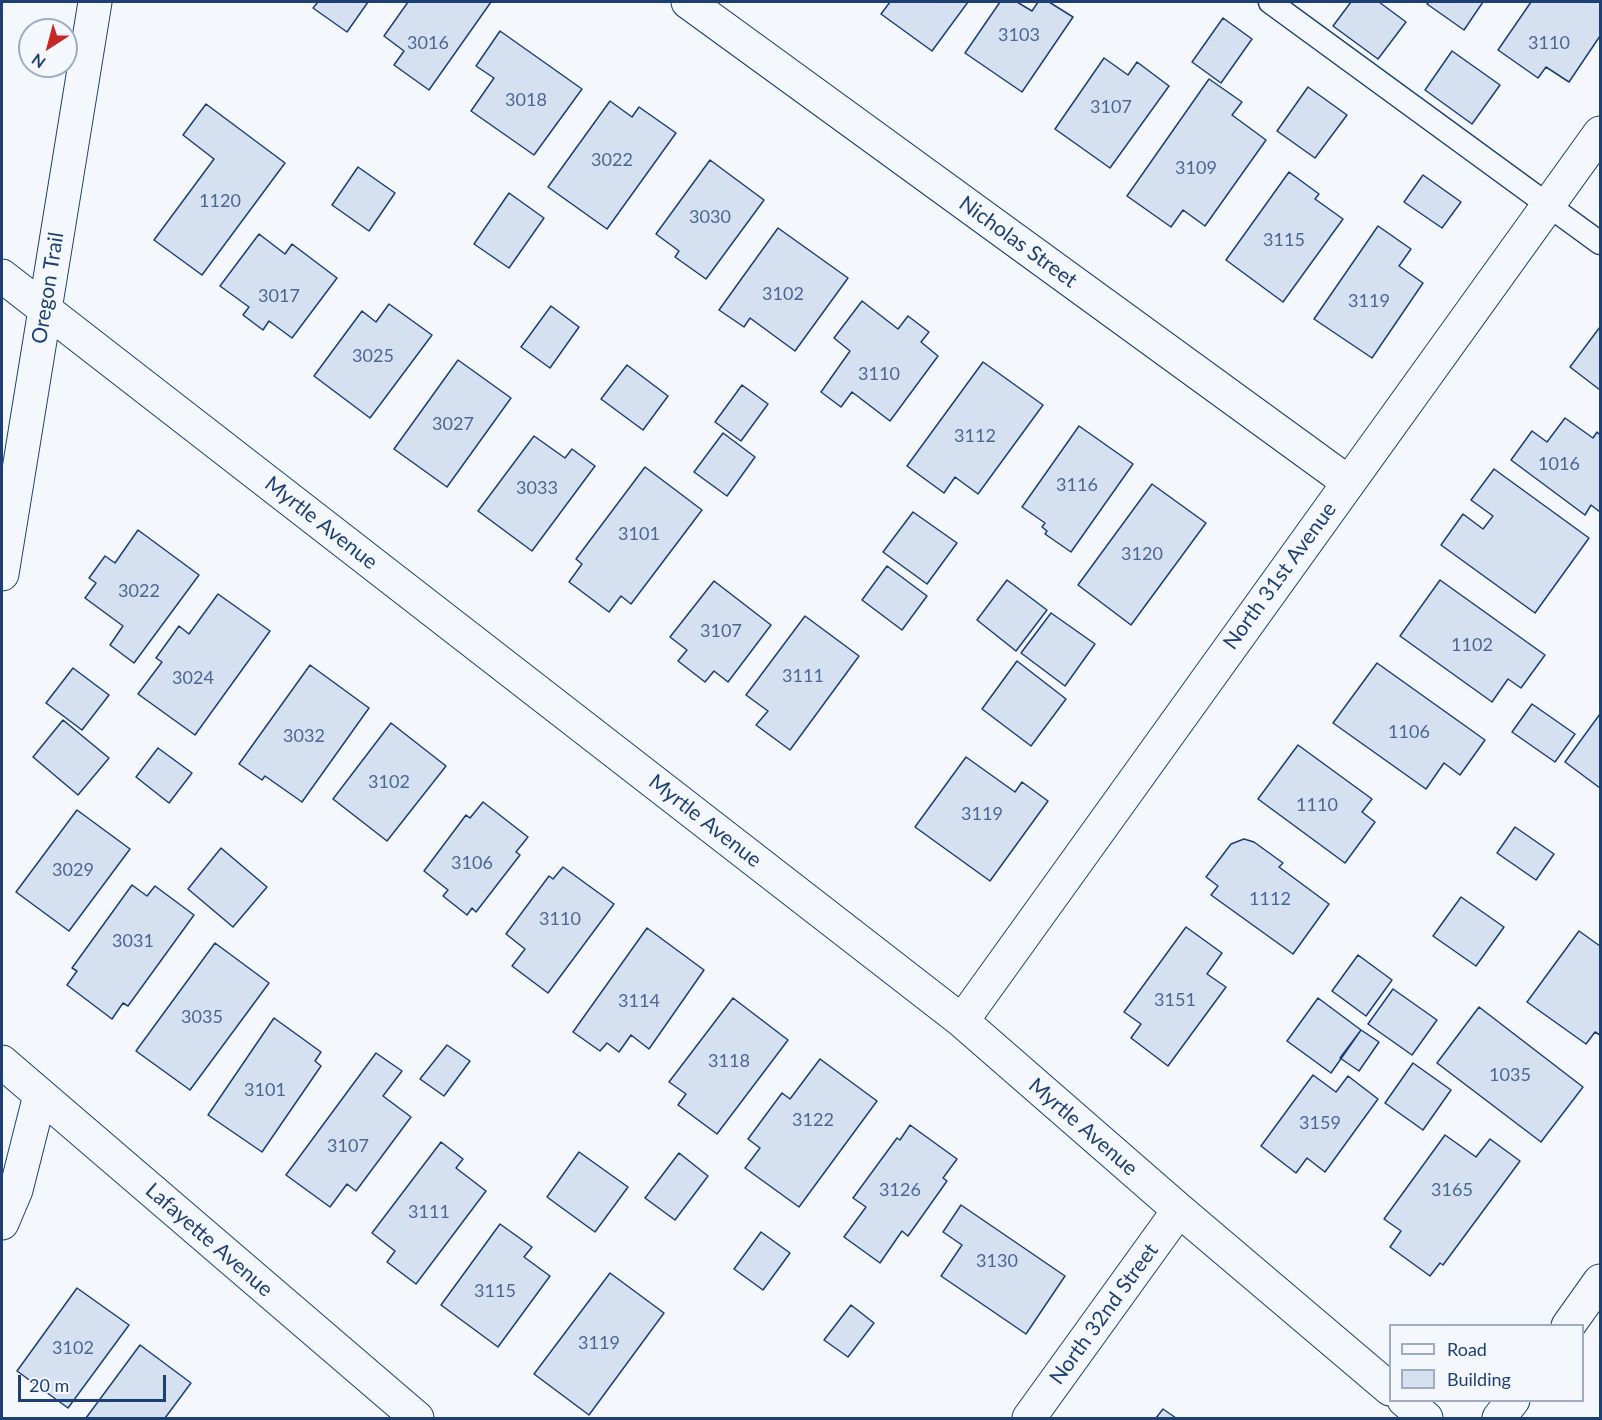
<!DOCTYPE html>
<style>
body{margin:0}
#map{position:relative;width:1602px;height:1420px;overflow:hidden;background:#f4f7fb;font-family:Lato,sans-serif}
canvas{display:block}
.frame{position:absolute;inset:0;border:3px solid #1d3f73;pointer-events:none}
.legend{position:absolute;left:1389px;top:1324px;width:195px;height:78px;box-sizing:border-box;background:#f4f7fb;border:2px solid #9eadc5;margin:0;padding:8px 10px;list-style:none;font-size:18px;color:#1d3f73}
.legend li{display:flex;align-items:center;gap:12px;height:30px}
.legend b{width:30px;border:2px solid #9eadc5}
.north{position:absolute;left:18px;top:18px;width:60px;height:60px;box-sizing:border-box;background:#f4f7fb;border:2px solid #9eadc5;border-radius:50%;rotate:216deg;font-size:16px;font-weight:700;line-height:24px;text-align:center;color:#1d3f73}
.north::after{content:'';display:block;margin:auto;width:21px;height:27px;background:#c62828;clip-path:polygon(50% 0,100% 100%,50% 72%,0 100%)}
.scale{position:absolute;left:18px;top:1375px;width:148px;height:27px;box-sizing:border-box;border:3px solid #1d3f73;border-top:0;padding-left:8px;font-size:18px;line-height:21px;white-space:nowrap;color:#1d3f73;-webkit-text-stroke:4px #f4f7fb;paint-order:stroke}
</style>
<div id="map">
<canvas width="1602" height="1420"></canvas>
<div class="frame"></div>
<ul class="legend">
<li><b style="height:8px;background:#f4f7fb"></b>Road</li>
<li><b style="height:16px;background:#d5e0f0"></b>Building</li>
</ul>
<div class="north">N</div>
<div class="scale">20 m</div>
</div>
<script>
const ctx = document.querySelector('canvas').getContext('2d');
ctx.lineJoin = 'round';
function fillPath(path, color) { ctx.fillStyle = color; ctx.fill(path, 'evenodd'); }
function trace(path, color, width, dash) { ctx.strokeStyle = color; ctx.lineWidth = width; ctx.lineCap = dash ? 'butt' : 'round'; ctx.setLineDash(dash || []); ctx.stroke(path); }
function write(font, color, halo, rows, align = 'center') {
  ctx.font = font + ' Lato,sans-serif'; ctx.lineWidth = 4.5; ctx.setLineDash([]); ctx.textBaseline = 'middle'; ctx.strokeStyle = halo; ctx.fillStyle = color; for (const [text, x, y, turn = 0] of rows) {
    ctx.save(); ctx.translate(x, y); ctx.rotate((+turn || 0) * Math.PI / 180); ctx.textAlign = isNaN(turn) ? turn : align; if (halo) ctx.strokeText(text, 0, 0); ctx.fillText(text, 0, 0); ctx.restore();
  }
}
const building = new Path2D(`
 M 318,2 L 368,2 L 347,32 L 313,8 Z
 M 408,2 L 491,2 L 429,90 L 394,65 L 404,51 L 384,36 Z
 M 890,2 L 968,2 L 932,51 L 881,14 Z
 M 1000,2 L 1017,2 L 1032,11 L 1038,2 L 1049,2 L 1073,17 L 1022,92 L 965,53 Z
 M 1351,2 L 1379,2 L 1406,22 L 1378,59 L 1333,26 Z
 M 1429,2 L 1483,2 L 1464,30 L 1427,4 Z
 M 1531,2 L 1600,2 L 1600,36 L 1569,82 L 1546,67 L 1538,78 L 1498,50 Z
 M 1223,18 L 1252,39 L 1221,83 L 1192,62 Z
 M 500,31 L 582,89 L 534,155 L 471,111 L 494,78 L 476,66 Z
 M 1452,51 L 1500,85 L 1472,124 L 1425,90 Z
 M 1104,58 L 1128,75 L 1137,62 L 1169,86 L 1110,168 L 1055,129 Z
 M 1209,79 L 1242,102 L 1232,115 L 1266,140 L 1205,226 L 1183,210 L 1171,227 L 1127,196 Z
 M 1308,87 L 1347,115 L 1315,158 L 1277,131 Z
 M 610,101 L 632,117 L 639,107 L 676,133 L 607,229 L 548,187 Z
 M 206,104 L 285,163 L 202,275 L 154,240 L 214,159 L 183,135 Z
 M 710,160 L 764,200 L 706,279 L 675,257 L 679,251 L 656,234 Z
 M 358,167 L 395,193 L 369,231 L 332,205 Z
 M 1289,172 L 1319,194 L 1315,199 L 1343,219 L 1283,302 L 1226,260 Z
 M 1423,175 L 1461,202 L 1442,228 L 1404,202 Z
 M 509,193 L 544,218 L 509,268 L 474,244 Z
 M 1378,226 L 1411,249 L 1399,266 L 1423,283 L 1372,358 L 1314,319 Z
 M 778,228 L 848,278 L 795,351 L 750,318 L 744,327 L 719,310 Z
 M 259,234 L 285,254 L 292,244 L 337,278 L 292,338 L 269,321 L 263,330 L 243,315 L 249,307 L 220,286 Z
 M 862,301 L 898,329 L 908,316 L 929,332 L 921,342 L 938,356 L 890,421 L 852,392 L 841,407 L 821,392 L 850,351 L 834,338 Z
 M 389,304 L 432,335 L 370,418 L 314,376 L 362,311 L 376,322 Z
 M 551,306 L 579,327 L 550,368 L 521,347 Z
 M 1600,327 L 1600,390 L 1570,367 Z
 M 458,360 L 511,398 L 447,487 L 394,449 Z
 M 983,362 L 1043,405 L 978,494 L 955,477 L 944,493 L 907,466 Z
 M 627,365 L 668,396 L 643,430 L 601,399 Z
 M 742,385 L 768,404 L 741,441 L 715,422 Z
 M 1565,418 L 1593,438 L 1597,432 L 1600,435 L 1600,512 L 1591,505 L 1585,515 L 1511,460 L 1532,431 L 1547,442 Z
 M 1079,426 L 1133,464 L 1071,552 L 1045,534 L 1047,531 L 1042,527 L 1045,523 L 1022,507 Z
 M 723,433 L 755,457 L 727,496 L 694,472 Z
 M 534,436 L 565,458 L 572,449 L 595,466 L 532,551 L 478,511 Z
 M 645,467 L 702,510 L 631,604 L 621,596 L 609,612 L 569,582 L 582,564 L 576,559 Z
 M 1494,469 L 1589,538 L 1535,613 L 1441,545 L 1463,514 L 1483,529 L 1493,516 L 1471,500 Z
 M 1152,484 L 1206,523 L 1131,625 L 1078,585 Z
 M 913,512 L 957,543 L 927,584 L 883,552 Z
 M 138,530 L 199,575 L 134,663 L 110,645 L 123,626 L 85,598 L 96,583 L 89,578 L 105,556 L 115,563 Z
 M 887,566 L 927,596 L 902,630 L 862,600 Z
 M 1007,580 L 1047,610 L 1016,651 L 977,620 Z
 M 1440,580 L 1545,655 L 1521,688 L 1508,679 L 1492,702 L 1400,636 Z
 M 714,581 L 771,625 L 728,682 L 714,671 L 705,682 L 678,661 L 687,650 L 670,637 Z
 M 218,594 L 270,631 L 195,735 L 138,694 L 162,662 L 156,658 L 179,626 L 189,634 Z
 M 1051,613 L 1095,644 L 1065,686 L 1021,653 Z
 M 805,616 L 859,656 L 790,750 L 756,725 L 768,711 L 746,695 Z
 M 1017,661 L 1066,699 L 1031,746 L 982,709 Z
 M 1377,663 L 1485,740 L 1460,775 L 1444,763 L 1426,789 L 1333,723 Z
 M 310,665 L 369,708 L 302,802 L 265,776 L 262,780 L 239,764 Z
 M 73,668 L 109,695 L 82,730 L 46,703 Z
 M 1532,704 L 1575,734 L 1555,762 L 1512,732 Z
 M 1600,714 L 1600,788 L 1565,762 Z
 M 63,720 L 109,758 L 78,795 L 33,757 Z
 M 391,723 L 446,766 L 387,841 L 333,799 Z
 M 1298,745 L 1372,799 L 1362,812 L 1375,822 L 1345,863 L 1258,799 Z
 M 158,748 L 192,773 L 169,803 L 136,777 Z
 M 966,757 L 1015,792 L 1022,782 L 1048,801 L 990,881 L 915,827 Z
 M 483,802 L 528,837 L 516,852 L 520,855 L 476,912 L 472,908 L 467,915 L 443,896 L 448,890 L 424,871 L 466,815 L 470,818 Z
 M 77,810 L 130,849 L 69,931 L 16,892 Z
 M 1515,827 L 1554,854 L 1536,880 L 1497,853 Z
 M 1244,839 L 1254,842 L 1283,863 L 1279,867 L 1329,904 L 1293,954 L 1211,895 L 1218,886 L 1206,877 L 1231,844 Z
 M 221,848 L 267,887 L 233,927 L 188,889 Z
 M 563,867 L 614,904 L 548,993 L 512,966 L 525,949 L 506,934 L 549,876 L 553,879 Z
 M 132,885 L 147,896 L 155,886 L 194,915 L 128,1006 L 123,1003 L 112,1019 L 67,985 L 77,971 L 72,968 Z
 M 1461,897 L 1504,927 L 1476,966 L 1433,936 Z
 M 1186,927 L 1222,953 L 1207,974 L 1226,987 L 1168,1066 L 1131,1038 L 1141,1024 L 1124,1012 Z
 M 647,928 L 704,970 L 649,1049 L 631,1035 L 619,1052 L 607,1043 L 600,1051 L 573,1032 Z
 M 1579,931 L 1600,946 L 1600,1035 L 1595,1032 L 1586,1044 L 1527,1002 Z
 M 215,943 L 269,983 L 190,1090 L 136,1051 Z
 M 1358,955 L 1392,980 L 1366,1016 L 1332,991 Z
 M 1393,989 L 1437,1020 L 1412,1055 L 1368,1024 Z
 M 733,998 L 788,1040 L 717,1134 L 678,1105 L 686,1094 L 669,1082 Z
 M 1318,998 L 1361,1030 L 1331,1073 L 1287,1041 Z
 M 1479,1007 L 1583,1087 L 1541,1142 L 1437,1063 Z
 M 274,1018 L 321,1052 L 315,1061 L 321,1066 L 262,1152 L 208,1115 Z
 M 1361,1030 L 1379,1042 L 1359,1071 L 1340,1058 Z
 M 447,1045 L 470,1061 L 444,1096 L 420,1079 Z
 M 376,1053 L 402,1071 L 383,1096 L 411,1117 L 356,1191 L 347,1184 L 330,1207 L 286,1175 Z
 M 820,1059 L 877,1101 L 799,1207 L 745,1168 L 760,1148 L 748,1139 L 782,1093 L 790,1099 Z
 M 1413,1063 L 1451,1090 L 1423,1130 L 1385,1103 Z
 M 1313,1075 L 1336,1092 L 1348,1076 L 1378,1099 L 1325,1172 L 1307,1158 L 1296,1173 L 1261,1146 Z
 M 910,1125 L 957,1159 L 943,1178 L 947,1181 L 908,1236 L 902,1231 L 880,1263 L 844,1237 L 866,1207 L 853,1198 L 897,1138 L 900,1140 Z
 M 1445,1135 L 1476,1157 L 1490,1139 L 1520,1161 L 1443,1265 L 1440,1263 L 1430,1276 L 1390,1247 L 1401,1231 L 1384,1219 Z
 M 441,1142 L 463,1159 L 456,1168 L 486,1191 L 416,1284 L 387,1262 L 395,1251 L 372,1233 Z
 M 579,1152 L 628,1187 L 595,1232 L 547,1197 Z
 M 679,1153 L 708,1176 L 675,1220 L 645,1198 Z
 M 961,1205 L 1065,1276 L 1026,1334 L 941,1276 L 962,1245 L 943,1232 Z
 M 500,1224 L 532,1247 L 524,1257 L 550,1276 L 498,1347 L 441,1305 Z
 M 761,1232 L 790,1253 L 763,1290 L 734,1269 Z
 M 610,1273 L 664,1313 L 589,1415 L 534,1374 Z
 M 77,1288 L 129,1325 L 68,1408 L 17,1371 Z
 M 851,1305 L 874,1323 L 848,1357 L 824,1340 Z
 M 140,1345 L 191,1383 L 165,1418 L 86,1418 Z
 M 1163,1409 L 1176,1418 L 1156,1418 Z`);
fillPath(building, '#d5e0f0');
trace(building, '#1d3f73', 1.5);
const service = new Path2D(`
 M 1270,2 L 1600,243`);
const minor = new Path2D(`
 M 688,2 L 1348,482
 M 2,276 L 962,1021 L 1179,1210 L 1390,1389
 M 2,574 L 95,2
 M 962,1021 L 1600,133
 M 2,1062 L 417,1418
 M 2,1223 L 16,1190 L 40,1095
 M 1568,1326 L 1600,1281
 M 1404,1400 L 1426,1418
 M 1029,1418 L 1179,1210
 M 1499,1418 L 1513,1400`);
trace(service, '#1d3f73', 25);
trace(minor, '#1d3f73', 35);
trace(service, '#f4f7fb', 22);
trace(minor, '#f4f7fb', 33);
write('18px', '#4b6792', null, [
 ["3103",1019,35],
 ["3016",428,43],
 ["3110",1549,43],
 ["3018",526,100],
 ["3107",1111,107],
 ["3022",612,160],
 ["3109",1196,168],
 ["1120",220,201],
 ["3030",710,217],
 ["3115",1284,240],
 ["3102",783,294],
 ["3017",279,296],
 ["3119",1369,301],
 ["3025",373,356],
 ["3110",879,374],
 ["3027",453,424],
 ["3112",975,436],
 ["1016",1559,464],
 ["3116",1077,485],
 ["3033",537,488],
 ["3101",639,534],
 ["3120",1142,554],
 ["3022",139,591],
 ["3107",721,631],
 ["1102",1472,645],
 ["3111",803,676],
 ["3024",193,678],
 ["1106",1409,732],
 ["3032",304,736],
 ["3102",389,782],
 ["1110",1317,805],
 ["3119",982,814],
 ["3106",472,863],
 ["3029",73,870],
 ["1112",1270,899],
 ["3110",560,919],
 ["3031",133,941],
 ["3151",1175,1000],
 ["3114",639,1001],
 ["3035",202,1017],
 ["3118",729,1061],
 ["1035",1510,1075],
 ["3101",265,1090],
 ["3122",813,1120],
 ["3159",1320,1123],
 ["3107",348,1146],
 ["3126",900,1190],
 ["3165",1452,1190],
 ["3111",429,1212],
 ["3130",997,1261],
 ["3115",495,1291],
 ["3119",599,1343],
 ["3102",73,1348]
]);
write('21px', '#1d3f73', '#f4f7fb', [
 ["Nicholas Street",1018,242,36],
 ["Oregon Trail",48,288,-81],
 ["Myrtle Avenue",321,523,38],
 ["North 31st Avenue",1280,576,-54],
 ["Myrtle Avenue",705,821,38],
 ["Myrtle Avenue",1083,1127,41],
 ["Lafayette Avenue",209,1240,41],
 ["North 32nd Street",1104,1314,-54]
]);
</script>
